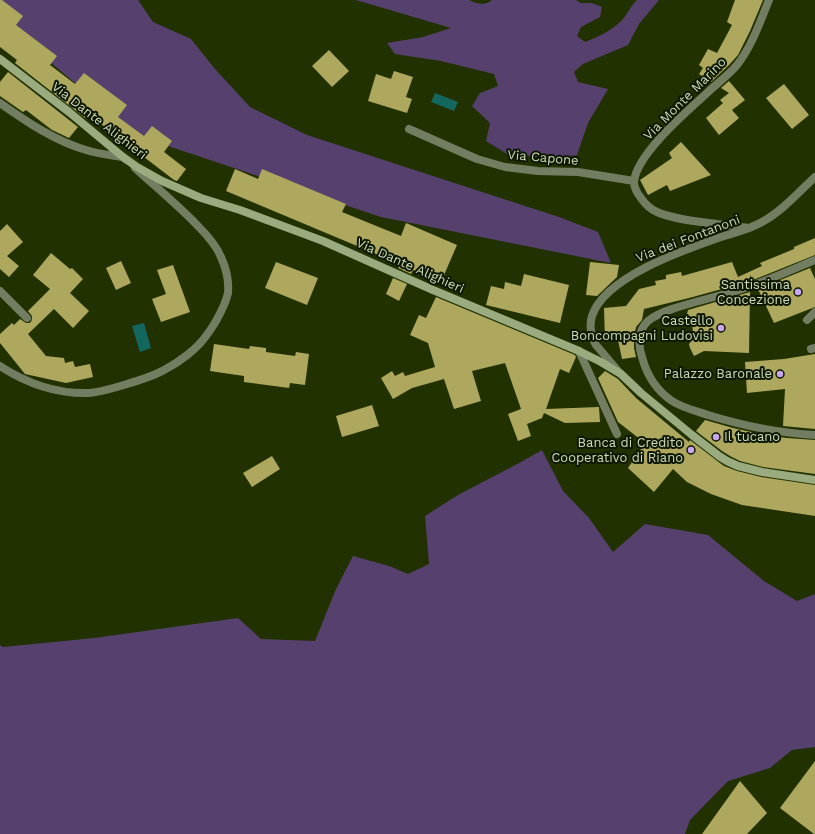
<!DOCTYPE html>
<style>
body{margin:0}
canvas{display:block;background:#223100}
</style>
<canvas width="815" height="834"></canvas>
<script>
const ctx = document.querySelector('canvas').getContext('2d');
ctx.lineJoin = 'round';
function fillPath(path, color) { ctx.fillStyle = color; ctx.fill(path, 'evenodd'); }
function trace(path, color, width, dash) { ctx.strokeStyle = color; ctx.lineWidth = width; ctx.lineCap = dash ? 'butt' : 'round'; ctx.setLineDash(dash || []); ctx.stroke(path); }
function write(font, color, halo, rows, align = 'center') {
  ctx.font = font + ' "Work Sans",sans-serif'; ctx.lineWidth = 4; ctx.setLineDash([]); ctx.textBaseline = 'middle'; ctx.strokeStyle = halo; ctx.fillStyle = color; for (const [text, x, y, turn = 0] of rows) {
    ctx.save(); ctx.translate(x, y); ctx.rotate((+turn || 0) * Math.PI / 180); ctx.textAlign = isNaN(turn) ? turn : align; if (halo) ctx.strokeText(text, 0, 0); ctx.fillText(text, 0, 0); ctx.restore();
  }
}
fillPath(new Path2D(`
 M 0,0 L 138,0 L 153,22 L 191,39 L 215,69 L 250,107 L 307,135 L 559,217 L 598,232 L 611,263 L 381,217 L 138,136 L 0,20 Z
 M 356,0 L 469,0 C 477,4 485,6 492,0 L 576,0 L 581,3 L 592,3 L 602,7 L 600,17 L 581,27 L 577,36 L 585,42 C 596,38 611,31 620,22 C 627,16 630,6 637,0 L 659,0 L 639,24 L 628,45 L 583,64 L 574,72 L 578,82 L 608,89 L 588,123 L 577,155 L 552,158 L 507,154 L 486,141 L 490,123 L 472,106 L 480,93 L 498,86 L 494,74 L 441,61 L 395,54 L 387,43 L 423,37 L 451,28 Z
 M 542,450 L 563,491 L 589,518 L 613,552 L 645,524 L 708,535 L 764,581 L 797,601 L 815,594 L 815,747 L 792,750 L 770,768 L 728,781 L 690,820 L 685,834 L 0,834 L 0,645 L 3,647 L 94,638 L 238,618 L 261,639 L 315,641 L 336,589 L 353,556 L 389,566 L 408,574 L 429,564 L 425,516 L 458,495 L 521,462 Z`), '#56406d');
fillPath(new Path2D(`
 M 435,93 L 458,102 L 454,111 L 431,102 Z
 M 144,323 L 151,348 L 140,352 L 132,326 Z`), '#13675f');
fillPath(new Path2D(`
 M 0,0 L 2,0 L 23,16 L 16,25 L 57,56 L 50,65 L 75,84 L 84,73 L 127,105 L 118,117 L 144,136 L 152,126 L 172,141 L 164,152 L 186,169 L 177,181 L 174,180 L 88,114 L 85,118 L 15,63 L 17,60 L 0,47 Z
 M 735,0 L 763,0 L 750,31 L 738,55 L 729,65 L 711,82 L 699,74 L 703,68 L 699,65 L 708,49 L 717,53 L 732,25 L 727,22 Z
 M 329,50 L 349,71 L 332,87 L 312,66 Z
 M 394,71 L 413,77 L 406,97 L 412,99 L 407,113 L 368,101 L 376,74 L 391,79 Z
 M 8,72 L 78,127 L 69,138 L 52,130 L 26,110 L 23,112 L 0,96 L 0,82 Z
 M 729,81 L 745,100 L 732,110 L 739,118 L 719,135 L 706,118 L 723,103 L 720,100 L 729,93 L 721,88 Z
 M 784,84 L 809,115 L 792,129 L 766,98 Z
 M 681,142 L 711,175 L 670,191 L 667,185 L 648,195 L 640,180 L 672,158 L 669,153 Z
 M 235,169 L 258,179 L 262,169 L 346,204 L 342,212 L 401,236 L 406,223 L 457,245 L 441,282 L 413,270 L 411,274 L 398,268 L 400,264 L 226,191 Z
 M 7,224 L 23,242 L 7,256 L 19,266 L 9,277 L 0,269 L 0,231 Z
 M 815,238 L 815,255 L 753,280 L 750,275 L 750,280 L 740,284 L 689,298 L 644,309 L 642,320 L 636,327 L 634,337 L 634,348 L 636,357 L 622,359 L 618,340 L 605,339 L 604,308 L 626,306 L 639,289 L 656,285 L 655,281 L 666,279 L 666,275 L 681,272 L 682,276 L 732,262 L 738,277 L 762,266 L 760,263 L 794,249 L 794,247 Z
 M 51,253 L 70,269 L 72,268 L 83,279 L 70,293 L 89,311 L 73,328 L 54,309 L 28,334 L 46,356 L 64,358 L 65,363 L 73,361 L 75,367 L 90,364 L 93,377 L 66,383 L 25,374 L 0,343 L 0,334 L 12,323 L 14,325 L 20,319 L 26,323 L 29,323 L 31,322 L 32,319 L 32,316 L 28,311 L 50,289 L 33,275 Z
 M 121,261 L 131,283 L 116,290 L 106,268 Z
 M 276,262 L 318,278 L 307,305 L 265,288 Z
 M 590,262 L 619,265 L 617,277 L 597,296 L 586,295 Z
 M 173,265 L 190,312 L 161,322 L 152,299 L 166,294 L 157,270 Z
 M 810,268 L 815,279 L 815,307 L 774,323 L 758,289 Z
 M 524,274 L 569,285 L 560,323 L 486,305 L 491,286 L 504,289 L 505,282 L 521,286 Z
 M 393,278 L 407,284 L 399,301 L 386,294 Z
 M 750,292 L 749,353 L 704,351 L 694,356 L 690,348 L 689,344 L 693,339 L 693,332 L 692,323 L 688,319 L 687,314 L 688,310 Z
 M 436,297 L 575,355 L 576,357 L 569,373 L 560,369 L 546,409 L 599,407 L 600,422 L 565,423 L 544,413 L 542,418 L 527,424 L 531,436 L 518,441 L 508,414 L 521,409 L 505,363 L 472,371 L 481,401 L 454,409 L 444,379 L 412,388 L 393,399 L 381,378 L 392,371 L 395,376 L 403,372 L 405,376 L 435,367 L 428,343 L 410,335 L 419,315 L 426,318 Z
 M 214,344 L 249,349 L 250,346 L 266,348 L 266,352 L 295,356 L 296,352 L 309,354 L 305,385 L 290,383 L 289,388 L 244,382 L 244,376 L 210,371 Z
 M 815,354 L 815,429 L 783,426 L 785,389 L 747,393 L 745,362 L 784,359 Z
 M 605,371 L 618,379 L 636,398 L 689,442 L 690,440 L 716,460 L 724,466 L 737,471 L 761,477 L 815,485 L 815,516 L 742,505 L 711,494 L 687,482 L 673,469 L 654,492 L 628,468 L 645,443 L 618,422 L 598,378 Z
 M 372,405 L 379,426 L 342,437 L 336,416 Z
 M 705,420 L 733,428 L 760,434 L 787,438 L 815,440 L 815,474 L 763,467 L 740,461 L 730,456 L 722,451 L 696,431 Z
 M 272,456 L 280,469 L 252,487 L 243,473 Z
 M 815,761 L 815,834 L 814,834 L 780,808 Z
 M 740,781 L 767,813 L 747,834 L 702,834 Z`), '#ada85e');
trace(new Path2D(`
 M 0,103 C 27,122 55,141 86,150 C 98,154 110,155 123,157 L 125,159
 M 409,129 L 477,159 L 505,167 L 538,171 L 578,172 L 634,181
 M 749,228 C 733,226 717,224 701,222 C 686,220 671,218 657,212 C 650,209 645,204 641,198 C 637,193 634,188 634,182 C 636,155 686,112 706,94 C 716,84 728,76 737,65 C 752,46 760,22 769,0
 M 815,260 C 791,270 767,281 742,289 C 720,296 697,301 675,308 C 666,311 656,314 648,321 C 638,330 638,345 642,357 C 647,376 656,390 672,401 C 683,408 696,411 708,415 C 744,426 778,433 815,435
 M 0,291 L 27,318
 M 807,320 L 815,312
 M 811,349 L 815,348
 M 579,351 L 617,434
 M 0,366 C 26,383 56,394 89,393 C 102,392 114,388 127,384 C 139,380 152,377 164,370 C 178,363 197,349 206,336 C 210,331 213,326 216,321 C 221,312 226,303 228,293 C 229,281 226,268 221,257 C 216,245 207,235 198,226 C 178,205 156,187 135,168
 M 619,372 L 596,345 C 591,336 589,326 592,316 C 605,276 687,249 724,236 C 737,232 750,229 762,222 C 782,211 798,193 815,177`), '#727d61', 8);
trace(new Path2D(`
 M 0,59 L 69,112 L 123,157 L 137,167 L 162,181 L 201,198 L 240,210 L 323,241 L 433,290 L 579,351 L 601,362 L 621,374 L 641,393 L 692,435 L 719,456 L 727,461 L 738,466 L 762,472 L 815,480`), '#9aac7f', 8);
for (const [x, y, r, color] of [
 [798,292,4,"#c8a5ef"],
 [721,328,4,"#c8a5ef"],
 [780,374,4,"#c8a5ef"],
 [716,437,4,"#c8a5ef"],
 [691,450,4,"#c8a5ef"]
]) { const dot = new Path2D(); dot.arc(x, y, r, 0, 2 * Math.PI); ctx.fillStyle = color; ctx.fill(dot); trace(dot, '#0e1700', 1.5); }
write('13px', '#cddbb9', '#0e1700', [
 ["Via Monte Marino",685,99,-45],
 ["Via Dante Alighieri",99,121,38],
 ["Via Capone",543,158,5],
 ["Via dei Fontanoni",688,239,-21],
 ["Via Dante Alighieri",410,266,24]
]);
write('13px', '#cddbb9', '#0e1700', [
 ["Santissima",790,285],
 ["Concezione",790,300],
 ["Castello",713,321],
 ["Boncompagni Ludovisi",713,336],
 ["Palazzo Baronale",772,374],
 ["Il tucano",724,437,"left"],
 ["Banca di Credito",683,443],
 ["Cooperativo di Riano",683,458]
], 'right');
</script>
